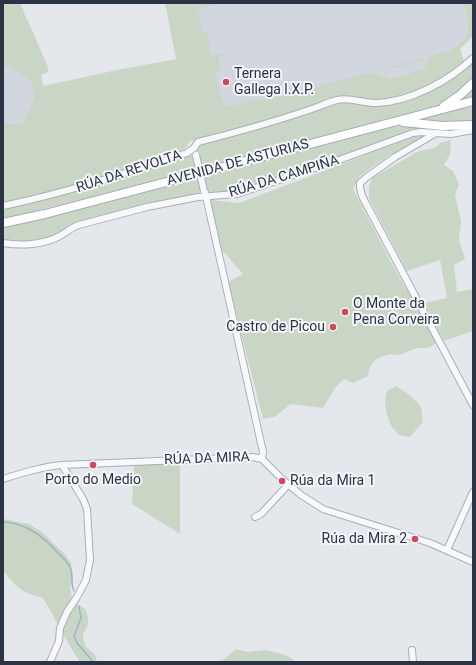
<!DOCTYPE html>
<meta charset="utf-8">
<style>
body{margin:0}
#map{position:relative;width:476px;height:665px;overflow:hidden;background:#e4e7ec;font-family:Roboto,sans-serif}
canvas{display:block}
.frame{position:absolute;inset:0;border:4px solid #2b3445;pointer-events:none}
</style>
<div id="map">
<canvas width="476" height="665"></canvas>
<div class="frame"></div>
</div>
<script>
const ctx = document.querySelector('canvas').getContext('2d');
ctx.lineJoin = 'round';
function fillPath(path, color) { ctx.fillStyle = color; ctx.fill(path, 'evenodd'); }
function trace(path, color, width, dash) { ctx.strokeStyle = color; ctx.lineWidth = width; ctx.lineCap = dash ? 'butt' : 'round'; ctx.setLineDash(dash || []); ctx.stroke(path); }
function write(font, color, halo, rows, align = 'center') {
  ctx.font = font + ' Roboto,sans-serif'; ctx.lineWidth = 4; ctx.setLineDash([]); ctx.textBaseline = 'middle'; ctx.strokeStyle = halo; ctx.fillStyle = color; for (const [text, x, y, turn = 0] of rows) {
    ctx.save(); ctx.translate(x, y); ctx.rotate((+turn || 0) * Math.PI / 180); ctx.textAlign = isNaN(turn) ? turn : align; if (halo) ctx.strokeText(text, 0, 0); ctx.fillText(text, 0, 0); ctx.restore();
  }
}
fillPath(new Path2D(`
 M 184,3 L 473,3 L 473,36 L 431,66 L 415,73 L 226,126 Z
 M 3,65 L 30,79 L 34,98 L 22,124 L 3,123 Z`), '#d2d6de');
fillPath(new Path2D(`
 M 3,3 L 20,3 L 48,67 L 48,72 L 41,75 L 43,86 L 117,70 L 176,59 L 165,3 L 217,3 L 217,4 L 199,8 L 201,32 L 207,32 L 211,56 L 224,53 L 225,56 L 218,58 L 221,69 L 216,73 L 215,77 L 222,101 L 225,106 L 232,106 L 256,100 L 286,96 L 338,81 L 367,73 L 376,73 L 391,79 L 424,69 L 431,56 C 464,48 476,38 464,3 L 473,3 L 473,36 L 460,49 L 466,68 L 473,61 L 473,96 L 87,198 L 3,219 L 3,209 L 39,201 L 109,182 L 191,155 L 193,140 L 189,142 L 185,149 L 108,175 L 54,191 L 3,203 L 3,123 L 22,124 L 34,98 L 30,79 L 3,65 Z
 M 424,58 L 424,60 L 389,69 L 387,68 Z
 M 473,106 L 473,121 L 459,123 L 420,121 L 419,119 Z
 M 403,126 L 473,127 L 445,132 L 427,130 L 236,192 L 213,193 L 207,190 L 201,191 L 199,193 L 155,203 L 78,223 C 67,223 63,233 54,236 C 37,243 20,242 3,241 L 3,228 L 194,180 L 387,128 Z
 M 421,134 L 429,136 L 393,153 L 372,167 L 359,177 L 353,189 L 394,268 L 437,341 C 431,349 427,348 418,348 C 412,349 406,353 400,355 C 396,355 391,354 387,355 C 374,358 370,364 368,376 L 353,383 L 344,379 L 335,388 L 323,408 L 291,404 L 274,417 L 263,419 L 228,282 L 243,274 L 222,250 L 216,232 L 209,203 L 211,200 L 239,203 Z
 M 451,140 L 450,155 L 444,165 L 453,171 L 459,184 L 455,195 L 461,221 L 459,240 L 465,259 L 454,265 L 457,292 L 473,289 L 473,331 L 444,341 L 424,303 L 447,298 L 440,260 L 407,271 L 369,198 L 369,187 L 372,178 L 419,151 L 435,148 L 440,143 Z
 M 396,386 L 411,396 L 421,407 L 423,422 L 410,437 L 399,435 L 391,426 L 387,415 L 385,403 L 387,391 Z
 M 180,462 L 180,534 L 132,504 L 134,464 Z
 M 3,519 L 29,524 L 42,532 L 58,548 L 64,553 L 71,563 L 73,579 L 70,587 L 72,600 L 86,610 C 89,621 90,624 83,634 C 83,639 84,645 88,649 C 93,654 98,654 96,662 L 80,662 C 66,642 56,619 43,598 C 21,593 17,587 3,571 Z
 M 236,649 L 248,652 L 264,650 L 275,652 L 288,656 L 296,662 L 221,662 Z`), '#c9d6c5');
trace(new Path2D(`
 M 3,522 C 26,523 43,536 58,553 C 62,557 68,562 70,567 C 74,575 70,584 74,591
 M 79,606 L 81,618 L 74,636 L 77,643 L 91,659 L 93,662`), '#9fb4cc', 1.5);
const minor = new Path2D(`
 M 436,133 L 395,157 L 367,177 L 360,183 L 360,188 L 362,196 L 473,405
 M 205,192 L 263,452 L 262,459
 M 3,206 C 66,193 126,173 187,153 L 194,148 L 198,142 C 234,133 270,123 306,111 C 316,108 326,103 337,100 C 350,97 362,103 376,103 C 410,102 449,81 473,58
 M 3,243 C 21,246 43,245 60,236 C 67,232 72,227 79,225 L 147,207 L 198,197 L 237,194 L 339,160 L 413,133 L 421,132 L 451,134 L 473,130
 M 3,479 C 22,473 41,467 62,465 L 253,457 L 262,459 L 282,479 L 301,495 L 323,509 L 430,543 L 473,562
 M 255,517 L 261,514 L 288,485
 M 447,550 L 473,492
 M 412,650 L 413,662
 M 50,662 L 59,641 L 60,628 L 67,612 L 77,597 L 86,580 L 90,560 L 87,509 L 83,499 L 62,465`);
const major = new Path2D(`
 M 444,106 L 460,95 L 473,83
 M 403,122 L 443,126 L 473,125
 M 3,223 L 45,214 L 473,101`);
trace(minor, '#a9aeb7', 8);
trace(major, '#a3abb8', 10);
trace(minor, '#f7f8fa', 6);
trace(major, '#fff', 8);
const minorBridge = new Path2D(`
 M 196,155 L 204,191`);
trace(minorBridge, '#a9aeb7', 8, []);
trace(minorBridge, '#f7f8fa', 6);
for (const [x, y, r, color] of [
 [226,82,4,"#d1495b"],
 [345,312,4,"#d1495b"],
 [333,327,4,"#d1495b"],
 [93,465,4,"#d1495b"],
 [282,481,4,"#d1495b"],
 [415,539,4,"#d1495b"]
]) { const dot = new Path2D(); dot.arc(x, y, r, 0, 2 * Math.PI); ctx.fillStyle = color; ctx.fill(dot); trace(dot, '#f4f6f9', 1.5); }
write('14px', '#2b3445', '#f4f6f9', [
 ["Ternera",234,74],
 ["Gallega l.X.P.",234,90],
 ["O Monte da",353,304],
 ["Pena Corveira",353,320],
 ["Castro de Picou",325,327,"right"],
 ["Porto do Medio",93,480,"center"],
 ["Rúa da Mira 1",290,481],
 ["Rúa da Mira 2",407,539,"right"]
], 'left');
write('14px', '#2b3445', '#f4f6f9', [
 ["AVENIDA DE ASTURIAS",238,163,-15],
 ["RÚA DA REVOLTA",129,172,-18],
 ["RÚA DA CAMPIÑA",284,177,-17],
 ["RÚA DA MIRA",207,459,-2]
]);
</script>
